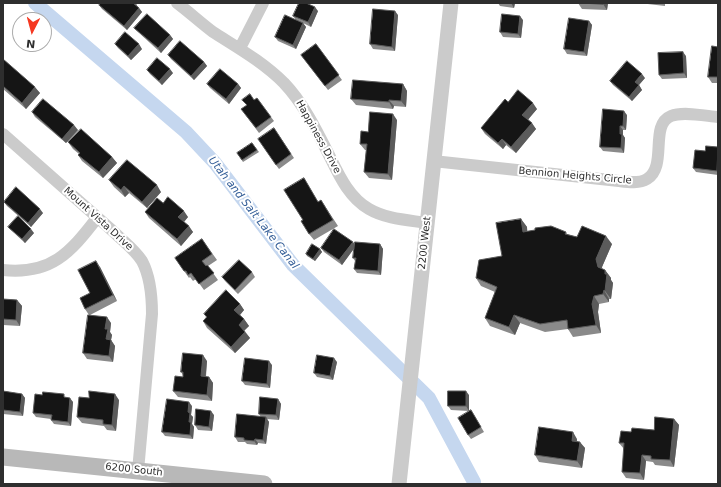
<!DOCTYPE html>
<style>
body{margin:0}
#map{position:relative;width:721px;height:487px;overflow:hidden;background:#fff;font-family:"DejaVu Sans",sans-serif}
canvas{display:block}
.frame{position:absolute;inset:0;border:4px solid #2e2e2e;pointer-events:none}
.north{position:absolute;left:12px;top:12px;width:40px;height:40px;box-sizing:border-box;background:#fff;border:1px solid #ababab;border-radius:50%;rotate:186deg;font-size:11px;font-weight:700;line-height:16px;text-align:center;color:#2e2e2e}
.north::after{content:'';display:block;margin:auto;width:14px;height:18px;background:#f53821;clip-path:polygon(50% 0,100% 100%,50% 72%,0 100%)}
</style>
<div id="map">
<canvas width="721" height="487"></canvas>
<div class="frame"></div>
<div class="north">N</div>
</div>
<script>
const ctx = document.querySelector('canvas').getContext('2d');
ctx.lineJoin = 'round';
function trace(path, color, width, dash) { ctx.strokeStyle = color; ctx.lineWidth = width; ctx.lineCap = dash ? 'butt' : 'round'; ctx.setLineDash(dash || []); ctx.stroke(path); }
function fillPath(path, color) { ctx.fillStyle = color; ctx.fill(path, 'evenodd'); }
function write(font, color, halo, rows, align = 'center') {
  ctx.font = font + ' "DejaVu Sans",sans-serif'; ctx.lineWidth = 4; ctx.setLineDash([]); ctx.textBaseline = 'middle'; ctx.strokeStyle = halo; ctx.fillStyle = color; for (const [text, x, y, turn = 0] of rows) {
    ctx.save(); ctx.translate(x, y); ctx.rotate((+turn || 0) * Math.PI / 180); ctx.textAlign = isNaN(turn) ? turn : align; if (halo) ctx.strokeText(text, 0, 0); ctx.fillText(text, 0, 0); ctx.restore();
  }
}
trace(new Path2D(`
 M 35,3 L 186,132 L 215,163 L 293,265 L 429,398 L 474,482`), '#c5d7ef', 14);
trace(new Path2D(`
 M 177,3 C 189,12 201,23 213,32 C 238,48 263,62 284,83 C 303,103 316,129 328,153 C 338,173 348,197 369,209 C 386,219 408,220 427,223
 M 240,48 L 263,3
 M 3,134 L 115,233 C 124,242 135,250 142,261 C 150,276 152,296 152,314 L 138,471
 M 433,161 L 619,181 C 627,182 639,184 647,179 C 668,166 649,125 671,116 C 683,111 706,116 718,117
 M 3,270 C 51,275 70,253 97,218`), '#cbcbcb', 12);
trace(new Path2D(`
 M 399,484 L 451,3`), '#cbcbcb', 15);
trace(new Path2D(`
 M 3,457 L 264,484`), '#b8b8b8', 17);
fillPath(new Path2D(`
 M 101,3 L 136,3 L 137,5 L 137,6 L 139,8 L 142,12 L 127,30 L 102,9 L 99,5 Z
 M 498,3 L 515,3 L 514,8 L 500,6 Z
 M 556,3 L 569,3 L 569,4 Z
 M 574,3 L 608,3 L 607,10 L 582,9 L 578,3 Z
 M 639,3 L 665,3 L 665,6 Z
 M 318,11 L 311,27 L 303,23 L 306,27 L 296,49 L 278,41 L 275,37 L 296,20 L 293,16 Z
 M 398,15 L 395,51 L 373,49 L 370,44 Z
 M 523,20 L 521,38 L 503,37 L 500,32 Z
 M 589,21 L 592,25 L 587,56 L 567,54 L 564,49 Z
 M 134,28 L 170,35 L 173,39 L 161,53 L 138,32 Z
 M 115,44 L 142,49 L 131,60 L 118,48 Z
 M 316,44 L 342,80 L 328,90 L 301,55 Z
 M 718,47 L 718,83 L 712,83 L 708,77 Z
 M 168,55 L 204,62 L 207,66 L 194,80 L 171,59 Z
 M 686,56 L 687,78 L 662,79 L 659,75 Z
 M 3,59 L 40,93 L 26,109 L 3,89 Z
 M 147,70 L 173,73 L 162,85 L 150,74 Z
 M 645,78 L 639,85 L 642,90 L 632,101 L 613,85 L 610,81 Z
 M 207,84 L 238,84 L 241,88 L 229,104 L 210,88 Z
 M 403,84 L 407,91 L 406,107 L 394,106 L 393,109 L 356,105 L 351,99 Z
 M 254,100 L 271,117 L 274,121 L 259,133 L 244,113 Z
 M 508,102 L 537,109 L 528,119 L 536,129 L 516,153 L 506,145 L 503,149 L 485,134 L 481,128 Z
 M 32,112 L 78,130 L 66,143 L 35,117 Z
 M 627,115 L 626,130 L 623,130 L 623,135 L 625,138 L 624,153 L 603,151 L 600,147 Z
 M 397,120 L 392,180 L 369,178 L 364,172 L 366,150 L 365,150 L 360,144 L 368,132 Z
 M 274,128 L 294,158 L 279,169 L 276,165 Z
 M 68,142 L 112,157 L 117,163 L 103,178 L 82,161 L 78,155 L 79,154 L 73,149 Z
 M 252,143 L 259,152 L 243,162 L 237,153 Z
 M 718,147 L 718,175 L 696,172 L 693,168 L 705,151 Z
 M 304,178 L 318,202 L 321,200 L 338,226 L 314,240 L 309,234 L 303,220 Z
 M 109,180 L 161,192 L 147,208 L 129,193 L 125,197 L 114,187 Z
 M 4,202 L 43,213 L 31,227 L 7,206 Z
 M 163,203 L 188,217 L 184,222 L 193,232 L 181,246 L 149,218 L 145,212 Z
 M 521,219 L 527,227 L 527,231 L 566,232 L 567,234 L 577,237 L 612,244 L 602,267 L 602,269 L 605,270 L 611,278 L 611,280 L 613,283 L 611,299 L 609,299 L 609,302 L 599,304 L 598,312 L 601,333 L 573,337 L 568,329 L 545,332 L 520,323 L 515,335 L 490,326 L 485,318 L 495,292 L 481,286 L 476,278 L 502,256 Z
 M 8,227 L 34,233 L 25,243 L 12,231 Z
 M 202,239 L 217,260 L 208,266 L 218,280 L 204,290 L 196,279 L 193,281 L 190,277 L 189,278 L 175,258 Z
 M 380,244 L 383,249 L 381,275 L 357,273 L 354,269 L 355,261 L 353,258 L 354,248 L 342,265 L 324,252 L 321,248 L 354,245 Z
 M 320,249 L 322,252 L 315,261 L 307,256 L 306,254 Z
 M 100,267 L 117,301 L 90,315 L 111,323 L 110,332 L 112,335 L 111,340 L 115,346 L 113,362 L 87,359 L 83,353 L 89,315 L 85,309 L 90,293 Z
 M 252,272 L 255,277 L 238,294 L 225,281 L 222,277 Z
 M 3,299 L 17,300 L 22,306 L 20,326 L 3,325 Z
 M 240,304 L 244,310 L 240,315 L 244,319 L 249,326 L 244,330 L 250,338 L 235,353 L 207,328 L 203,321 L 206,317 L 204,314 Z
 M 207,361 L 206,377 L 209,377 L 213,383 L 212,401 L 178,397 L 173,391 L 183,377 L 183,375 L 181,372 Z
 M 337,362 L 333,380 L 317,377 L 314,373 Z
 M 272,365 L 270,388 L 245,385 L 242,381 Z
 M 3,391 L 22,394 L 25,398 L 23,416 L 3,414 Z
 M 469,395 L 469,411 L 451,410 L 448,406 Z
 M 66,397 L 73,402 L 71,426 L 54,424 L 51,420 L 51,419 L 36,417 L 33,413 Z
 M 278,399 L 281,404 L 279,420 L 267,419 L 269,422 L 266,444 L 258,443 L 257,445 L 247,444 L 245,442 L 238,442 L 235,437 L 261,417 L 259,414 Z
 M 119,400 L 116,431 L 107,430 L 104,426 L 82,423 L 77,417 Z
 M 192,406 L 191,415 L 193,417 L 192,424 L 194,427 L 193,439 L 165,436 L 162,432 Z
 M 471,410 L 484,432 L 471,439 L 468,435 Z
 M 214,415 L 212,431 L 198,430 L 195,425 Z
 M 674,419 L 679,425 L 674,467 L 655,465 L 653,462 L 646,461 L 644,480 L 626,478 L 622,472 L 624,449 L 619,443 L 631,432 L 654,430 Z
 M 577,439 L 577,441 L 585,448 L 582,468 L 539,462 L 535,455 Z`), '#8a8a8a');
fillPath(new Path2D(`
 M 511,3 L 515,3 L 514,8 Z
 M 603,3 L 608,3 L 607,10 L 603,4 Z
 M 315,7 L 318,11 L 311,27 L 308,22 Z
 M 139,8 L 142,12 L 127,30 L 124,26 Z
 M 395,11 L 398,15 L 395,51 L 392,47 Z
 M 520,16 L 523,20 L 521,38 L 518,34 Z
 M 589,21 L 592,25 L 587,56 L 584,52 Z
 M 303,23 L 306,27 L 296,49 L 293,45 Z
 M 170,35 L 173,39 L 161,53 L 158,48 Z
 M 139,44 L 142,49 L 131,60 L 128,56 Z
 M 683,52 L 686,56 L 687,78 L 684,73 Z
 M 204,62 L 207,66 L 194,80 L 191,76 Z
 M 170,69 L 173,73 L 162,85 L 159,81 Z
 M 642,74 L 645,78 L 638,86 L 635,82 Z
 M 238,84 L 241,88 L 229,104 L 226,99 Z
 M 403,84 L 407,91 L 406,107 L 401,101 Z
 M 639,85 L 642,90 L 632,101 L 629,97 Z
 M 35,87 L 40,93 L 26,109 L 22,103 Z
 M 389,100 L 394,106 L 393,109 L 389,102 Z
 M 533,103 L 537,109 L 527,121 L 522,115 Z
 M 624,111 L 627,115 L 626,130 L 623,126 Z
 M 393,114 L 397,120 L 392,180 L 388,174 Z
 M 532,123 L 536,129 L 516,153 L 511,147 Z
 M 74,125 L 78,130 L 66,143 L 62,139 Z
 M 620,126 L 623,130 L 623,135 L 625,138 L 624,153 L 621,148 L 620,134 Z
 M 502,139 L 506,145 L 503,149 L 498,143 Z
 M 112,157 L 117,163 L 103,178 L 99,172 Z
 M 157,185 L 161,192 L 147,208 L 142,202 Z
 M 124,186 L 129,193 L 125,197 L 121,190 Z
 M 40,209 L 43,213 L 31,227 L 28,223 Z
 M 184,211 L 188,217 L 183,223 L 178,217 Z
 M 521,219 L 527,227 L 528,240 L 523,232 Z
 M 189,226 L 193,232 L 181,246 L 177,239 Z
 M 31,229 L 34,233 L 25,243 L 22,239 Z
 M 606,236 L 612,244 L 602,267 L 603,275 L 598,267 L 596,259 Z
 M 353,242 L 356,246 L 342,265 L 339,260 Z
 M 380,244 L 383,249 L 381,275 L 378,271 Z
 M 320,249 L 322,252 L 315,261 L 313,259 Z
 M 96,261 L 100,267 L 117,301 L 113,295 Z
 M 605,270 L 611,278 L 611,280 L 613,283 L 611,299 L 605,291 Z
 M 604,290 L 609,299 L 609,302 L 603,294 Z
 M 594,296 L 599,304 L 598,312 L 601,333 L 596,325 L 592,304 Z
 M 17,300 L 22,306 L 20,326 L 16,320 Z
 M 240,304 L 244,310 L 239,316 L 234,310 Z
 M 514,315 L 520,323 L 515,335 L 509,327 Z
 M 107,317 L 111,323 L 110,332 L 112,335 L 111,340 L 115,346 L 113,362 L 109,356 L 106,339 L 105,329 Z
 M 244,319 L 249,326 L 243,332 L 239,325 Z
 M 245,332 L 250,338 L 235,353 L 231,347 Z
 M 203,355 L 207,361 L 205,383 L 201,376 Z
 M 334,358 L 337,362 L 333,380 L 330,376 Z
 M 269,361 L 272,365 L 270,388 L 267,384 Z
 M 209,377 L 213,383 L 212,401 L 207,395 Z
 M 466,391 L 469,395 L 469,411 L 466,406 Z
 M 22,394 L 25,398 L 23,416 L 20,412 Z
 M 115,394 L 119,400 L 116,431 L 112,425 Z
 M 70,398 L 73,402 L 71,426 L 68,422 Z
 M 278,399 L 281,404 L 279,420 L 276,415 Z
 M 189,402 L 192,406 L 191,415 L 193,417 L 192,424 L 194,427 L 193,439 L 190,435 L 188,412 Z
 M 211,411 L 214,415 L 212,431 L 209,427 Z
 M 266,417 L 269,422 L 266,444 L 263,440 Z
 M 674,419 L 679,425 L 674,467 L 670,460 Z
 M 573,432 L 577,439 L 576,447 L 572,441 Z
 M 255,439 L 258,443 L 257,445 L 254,441 Z
 M 580,442 L 585,448 L 582,468 L 577,461 Z
 M 642,455 L 646,461 L 644,480 L 640,473 Z`), '#5b5b5b');
const building = new Path2D(`
 M 101,3 L 133,3 L 139,8 L 124,26 L 99,5 Z
 M 299,3 L 306,3 L 315,7 L 308,22 L 293,16 Z
 M 582,3 L 603,3 L 603,4 Z
 M 373,9 L 395,11 L 392,47 L 370,44 Z
 M 147,14 L 170,35 L 158,48 L 134,28 Z
 M 502,14 L 520,16 L 518,34 L 500,32 Z
 M 285,15 L 303,23 L 293,45 L 275,37 Z
 M 569,18 L 589,21 L 584,52 L 564,49 Z
 M 125,32 L 139,44 L 128,56 L 115,44 Z
 M 180,41 L 204,62 L 191,76 L 168,55 Z
 M 316,44 L 339,75 L 325,86 L 301,55 Z
 M 712,46 L 718,47 L 718,77 L 708,77 Z
 M 683,52 L 684,73 L 659,75 L 658,53 Z
 M 157,58 L 170,69 L 159,81 L 147,70 Z
 M 3,59 L 35,87 L 22,103 L 3,86 Z
 M 627,61 L 642,74 L 635,82 L 639,85 L 629,97 L 610,81 Z
 M 220,69 L 238,84 L 226,99 L 207,84 Z
 M 353,80 L 403,84 L 401,101 L 389,100 L 389,102 L 351,99 Z
 M 518,90 L 533,103 L 522,115 L 532,123 L 511,147 L 502,139 L 498,143 L 481,128 L 505,99 L 508,102 Z
 M 250,94 L 254,100 L 257,98 L 271,117 L 256,128 L 241,109 L 247,105 L 242,100 Z
 M 43,99 L 74,125 L 62,139 L 32,112 Z
 M 603,109 L 624,111 L 623,126 L 620,126 L 620,134 L 622,134 L 621,148 L 600,147 Z
 M 370,112 L 393,114 L 388,174 L 364,172 L 367,144 L 360,144 L 361,131 L 368,132 Z
 M 274,128 L 291,154 L 276,165 L 258,139 Z
 M 81,129 L 112,157 L 99,172 L 78,155 L 80,153 L 68,142 Z
 M 252,143 L 257,150 L 242,160 L 237,153 Z
 M 706,146 L 718,147 L 717,171 L 693,168 L 695,150 L 705,151 Z
 M 127,160 L 157,185 L 142,202 L 124,186 L 121,190 L 109,180 Z
 M 304,178 L 318,202 L 321,200 L 333,220 L 309,234 L 301,221 L 303,220 L 284,190 Z
 M 16,187 L 40,209 L 28,223 L 4,202 Z
 M 168,197 L 184,211 L 178,217 L 189,226 L 177,239 L 145,212 L 157,198 L 163,203 Z
 M 18,216 L 31,229 L 22,239 L 8,227 Z
 M 521,219 L 523,232 L 535,230 L 535,228 L 551,226 L 566,232 L 565,234 L 577,237 L 582,226 L 606,236 L 596,259 L 598,267 L 605,270 L 605,274 L 607,274 L 605,291 L 604,290 L 603,294 L 594,296 L 592,304 L 596,325 L 568,329 L 567,320 L 540,324 L 514,315 L 509,327 L 485,318 L 497,287 L 476,278 L 479,260 L 502,256 L 496,223 Z
 M 334,229 L 353,242 L 339,260 L 321,248 Z
 M 202,239 L 212,254 L 202,261 L 206,266 L 207,265 L 214,273 L 199,284 L 191,273 L 188,275 L 186,271 L 184,271 L 175,258 Z
 M 355,242 L 380,244 L 378,271 L 354,269 L 356,258 L 353,258 Z
 M 312,244 L 320,249 L 313,259 L 306,254 Z
 M 239,260 L 252,272 L 235,290 L 222,277 Z
 M 96,261 L 113,295 L 85,309 L 80,298 L 90,293 L 78,270 Z
 M 226,290 L 240,304 L 234,310 L 244,319 L 239,325 L 245,332 L 231,347 L 203,321 L 207,317 L 204,314 Z
 M 3,299 L 17,300 L 16,320 L 3,319 Z
 M 88,315 L 107,317 L 105,329 L 108,329 L 106,339 L 111,340 L 109,356 L 83,353 Z
 M 183,353 L 203,355 L 201,376 L 209,377 L 207,395 L 173,391 L 175,376 L 183,377 L 183,372 L 181,372 Z
 M 317,355 L 334,358 L 330,376 L 314,373 Z
 M 245,358 L 269,361 L 267,384 L 242,381 Z
 M 3,391 L 22,394 L 20,412 L 3,410 Z
 M 89,391 L 115,394 L 112,425 L 103,424 L 103,420 L 77,417 L 79,397 L 89,398 Z
 M 448,391 L 466,391 L 466,406 L 448,406 Z
 M 43,392 L 64,394 L 64,397 L 70,398 L 68,422 L 51,420 L 52,415 L 33,413 L 35,394 L 42,395 Z
 M 260,397 L 278,399 L 276,415 L 259,414 Z
 M 167,399 L 189,402 L 188,412 L 190,413 L 189,422 L 191,422 L 190,435 L 162,432 Z
 M 196,409 L 211,411 L 209,427 L 195,425 Z
 M 471,410 L 481,427 L 468,435 L 458,418 Z
 M 237,414 L 266,417 L 263,440 L 255,439 L 254,441 L 244,440 L 244,438 L 235,437 Z
 M 655,417 L 674,419 L 670,460 L 651,459 L 651,456 L 642,455 L 640,473 L 622,472 L 624,443 L 619,443 L 621,431 L 631,432 L 632,428 L 654,430 Z
 M 539,427 L 573,432 L 572,441 L 580,442 L 577,461 L 535,455 Z`);
fillPath(building, '#151515');
trace(building, '#5b5b5b', 1);
write('10px', '#2e2e2e', '#fff', [
 ["Happiness Drive",318,137,61],
 ["Bennion Heights Circle",575,176,5],
 ["Mount Vista Drive",98,219,42],
 ["2200 West",425,243,-84],
 ["6200 South",134,470,6]
]);
write('italic 11px', '#355f98', '#fff', [
 ["Utah and Salt Lake Canal",253,213,52]
]);
</script>
